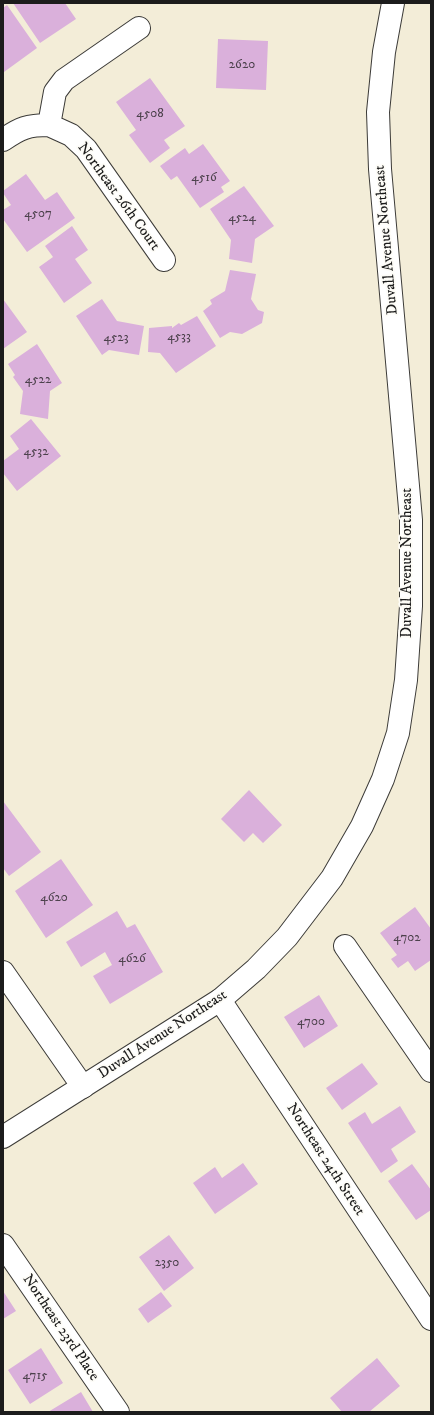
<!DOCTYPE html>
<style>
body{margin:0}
#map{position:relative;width:434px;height:1415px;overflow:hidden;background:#f3edd8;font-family:"IM FELL DW Pica",serif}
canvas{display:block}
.frame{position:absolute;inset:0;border:4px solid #1c1c1c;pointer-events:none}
</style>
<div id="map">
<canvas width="434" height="1415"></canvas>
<div class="frame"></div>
</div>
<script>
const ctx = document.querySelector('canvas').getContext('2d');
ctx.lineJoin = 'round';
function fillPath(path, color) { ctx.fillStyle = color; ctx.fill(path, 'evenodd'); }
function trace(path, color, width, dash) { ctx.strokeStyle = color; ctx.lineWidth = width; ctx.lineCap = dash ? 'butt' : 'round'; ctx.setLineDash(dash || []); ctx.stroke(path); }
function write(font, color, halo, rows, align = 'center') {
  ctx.font = font + ' "IM FELL DW Pica",serif'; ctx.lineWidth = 3.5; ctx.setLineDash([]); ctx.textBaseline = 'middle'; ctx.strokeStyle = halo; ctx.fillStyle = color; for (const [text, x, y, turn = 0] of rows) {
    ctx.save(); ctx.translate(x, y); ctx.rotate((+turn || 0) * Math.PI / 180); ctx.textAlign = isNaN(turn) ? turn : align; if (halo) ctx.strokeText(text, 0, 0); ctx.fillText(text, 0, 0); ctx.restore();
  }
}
fillPath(new Path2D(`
 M 13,3 L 65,3 L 76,19 L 40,43 Z
 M 7,5 L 37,48 L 4,72 L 3,8 Z
 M 218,39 L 268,41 L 266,90 L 216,88 Z
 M 150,78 L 185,126 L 164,140 L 170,148 L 150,163 L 129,135 L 136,130 L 116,102 Z
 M 203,144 L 230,181 L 221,187 L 224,192 L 200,208 L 177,176 L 171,180 L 160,166 L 185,148 L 189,154 Z
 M 26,174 L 45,200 L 57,192 L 75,218 L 27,252 L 3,219 L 3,210 L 11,205 L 3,193 L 3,191 Z
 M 244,186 L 274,226 L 255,239 L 252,263 L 229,259 L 231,240 L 210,209 Z
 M 72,226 L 88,250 L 75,259 L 92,283 L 64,303 L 39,267 L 53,257 L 45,246 Z
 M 230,270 L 256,274 L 251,299 L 258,310 L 264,312 L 262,323 L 242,334 L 230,332 L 220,338 L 203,311 L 212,304 L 210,300 L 225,291 Z
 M 3,299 L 27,332 L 3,349 Z
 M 102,299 L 117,321 L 144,326 L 139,355 L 109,350 L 102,355 L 76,316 Z
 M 197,316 L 216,346 L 176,373 L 160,353 L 148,352 L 149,328 L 172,326 L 172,328 L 179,323 L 181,325 Z
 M 37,344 L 62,383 L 50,391 L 48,419 L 20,414 L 23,391 L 13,377 L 15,375 L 8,364 Z
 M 31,419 L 61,456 L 17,491 L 3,473 L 3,461 L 19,449 L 10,436 Z
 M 249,790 L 282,825 L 263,843 L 253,833 L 244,842 L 221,819 Z
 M 3,801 L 41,852 L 9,876 L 3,868 Z
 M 61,859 L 93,905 L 46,938 L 15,891 Z
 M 415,907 L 431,929 L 431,960 L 415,971 L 408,961 L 398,968 L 391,959 L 397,955 L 380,933 Z
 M 117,911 L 127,928 L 135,924 L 163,972 L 110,1004 L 93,976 L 112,965 L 105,952 L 81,967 L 66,942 Z
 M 319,995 L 338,1026 L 304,1048 L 284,1017 Z
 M 362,1063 L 378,1084 L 342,1110 L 326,1088 Z
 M 400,1106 L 416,1132 L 391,1149 L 398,1161 L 381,1173 L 348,1123 L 365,1112 L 372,1124 Z
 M 243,1163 L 258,1184 L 215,1214 L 193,1183 L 215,1167 L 222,1178 Z
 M 412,1164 L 431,1190 L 431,1210 L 416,1220 L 388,1181 Z
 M 169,1235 L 194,1268 L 164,1291 L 139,1257 Z
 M 3,1291 L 16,1311 L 3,1319 Z
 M 161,1292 L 172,1306 L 148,1323 L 138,1309 Z
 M 41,1348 L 63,1383 L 30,1404 L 8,1370 Z
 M 377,1358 L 400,1386 L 369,1412 L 342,1412 L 330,1398 Z
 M 81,1392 L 93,1412 L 48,1412 Z`), '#dab0db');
const minor = new Path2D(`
 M 49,125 L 71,135 L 86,149 L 164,260
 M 3,140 C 20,128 28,125 49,125 L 55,92 L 64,80 L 139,28
 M 345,946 L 431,1071
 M 3,972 L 83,1087
 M 220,1000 L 431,1319
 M 3,1245 L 118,1412`);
const major = new Path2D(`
 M 3,1137 L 220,1000 L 256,969 L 287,937 L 332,878 L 362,826 L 383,779 L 398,733 L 406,680 L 411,606 L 411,520 L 380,169 L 378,112 L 384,52 L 393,3`);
trace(minor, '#3c3b38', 24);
trace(major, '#3c3b38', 24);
trace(minor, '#fff', 22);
trace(major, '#fff', 22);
write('13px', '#4c414c', null, [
 ["2620",242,65],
 ["4508",150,114],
 ["4516",204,178],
 ["4507",38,214],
 ["4524",242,218],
 ["4533",179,337],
 ["4523",116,338],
 ["4522",38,380],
 ["4532",36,452],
 ["4620",54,898],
 ["4702",407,938],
 ["4626",132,959],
 ["4700",311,1022],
 ["2350",167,1263],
 ["4715",35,1376]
]);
write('15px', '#1c1c1c', '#fdfcf7', [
 ["Northeast 26th Court",118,197,54],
 ["Duvall Avenue Northeast",387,240,-95],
 ["Duvall Avenue Northeast",408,563,-90],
 ["Duvall Avenue Northeast",163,1035,-33],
 ["Northeast 24th Street",325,1160,57],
 ["Northeast 23rd Place",60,1328,56]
]);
</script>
